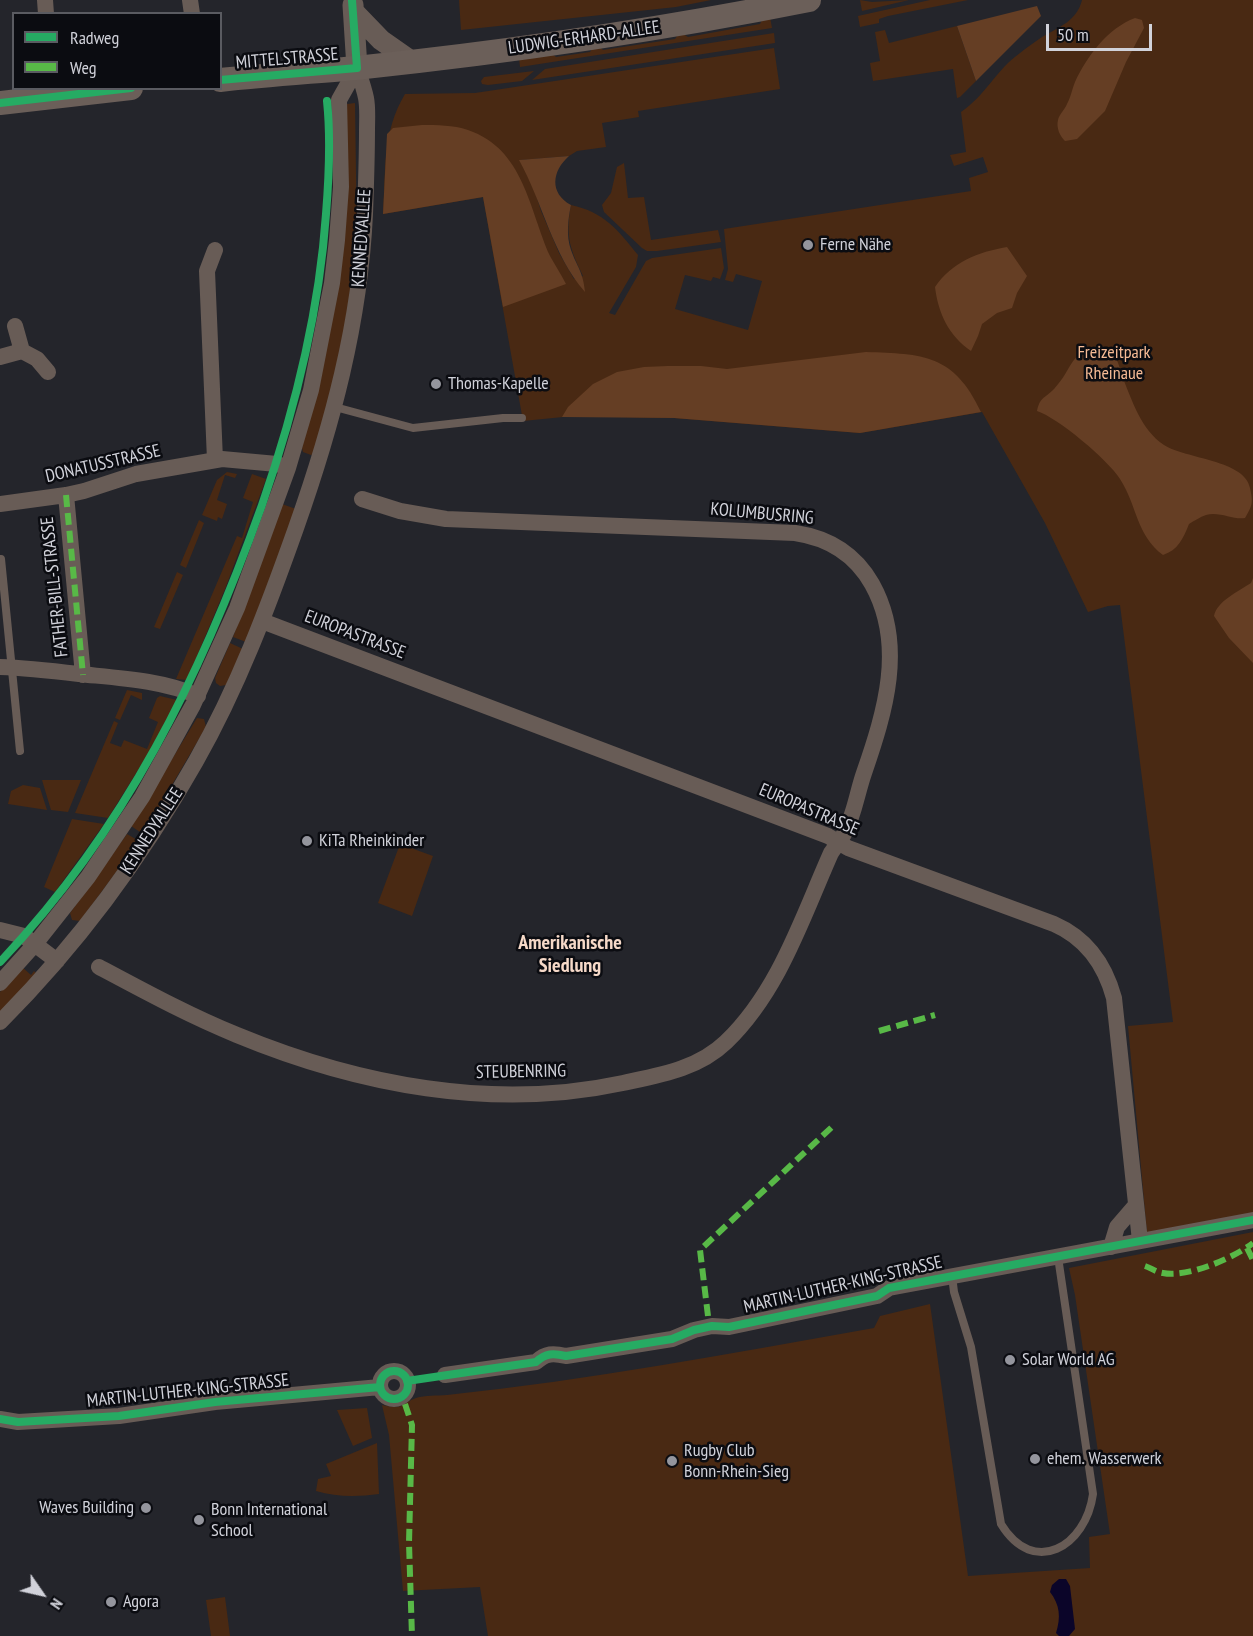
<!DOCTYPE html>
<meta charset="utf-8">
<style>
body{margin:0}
#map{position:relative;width:1253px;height:1636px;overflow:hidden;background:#24252b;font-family:"PT Sans Narrow",sans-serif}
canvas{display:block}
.legend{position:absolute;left:12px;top:12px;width:210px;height:78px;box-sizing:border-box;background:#0b0c11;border:2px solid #5a5b61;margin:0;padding:8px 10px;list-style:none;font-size:18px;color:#d1d2da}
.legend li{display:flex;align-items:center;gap:12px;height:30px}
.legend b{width:30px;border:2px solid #5a5b61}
.north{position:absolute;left:12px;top:1564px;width:60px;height:60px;-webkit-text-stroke:4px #0b0c11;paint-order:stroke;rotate:124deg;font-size:16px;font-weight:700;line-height:24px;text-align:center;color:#d1d2da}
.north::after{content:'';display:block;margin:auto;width:21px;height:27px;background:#d1d2da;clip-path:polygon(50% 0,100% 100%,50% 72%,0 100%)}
.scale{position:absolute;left:1046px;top:24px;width:106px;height:27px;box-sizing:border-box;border:3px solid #d1d2da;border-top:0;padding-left:8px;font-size:18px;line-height:21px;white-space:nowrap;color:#d1d2da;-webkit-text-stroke:4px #0b0c11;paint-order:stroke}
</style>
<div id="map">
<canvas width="1253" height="1636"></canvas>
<ul class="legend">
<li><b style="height:8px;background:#26ab63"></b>Radweg</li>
<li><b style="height:8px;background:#58b947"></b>Weg</li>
</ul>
<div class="north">N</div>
<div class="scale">50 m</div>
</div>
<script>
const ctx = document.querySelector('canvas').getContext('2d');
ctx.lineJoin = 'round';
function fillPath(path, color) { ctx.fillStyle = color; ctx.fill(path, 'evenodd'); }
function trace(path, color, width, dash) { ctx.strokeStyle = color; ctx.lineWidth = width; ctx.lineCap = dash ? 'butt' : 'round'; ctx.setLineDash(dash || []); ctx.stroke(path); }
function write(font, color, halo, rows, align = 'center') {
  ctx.font = font + ' "PT Sans Narrow",sans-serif'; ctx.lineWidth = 5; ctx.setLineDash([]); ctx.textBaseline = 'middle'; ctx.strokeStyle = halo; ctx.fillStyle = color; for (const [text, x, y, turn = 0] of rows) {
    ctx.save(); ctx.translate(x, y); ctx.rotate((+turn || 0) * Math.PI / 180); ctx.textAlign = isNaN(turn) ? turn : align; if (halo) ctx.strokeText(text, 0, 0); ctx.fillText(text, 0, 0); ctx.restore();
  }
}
fillPath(new Path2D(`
 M 459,0 L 711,0 L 676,7 L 461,30 Z
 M 860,0 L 872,2 L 909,0 L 862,11 Z
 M 930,0 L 968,0 L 888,16 L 879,19 L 879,23 L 860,27 L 858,16 Z
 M 1082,0 L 1253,0 L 1253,1213 L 1147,1233 L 1128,1026 L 1173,1022 L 1120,605 L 1108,606 L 1088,612 L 1045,523 L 982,412 L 860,433 L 674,418 L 573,416 L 523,421 L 483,197 L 383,214 C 386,171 382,132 405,94 L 475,93 L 495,90 L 774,48 L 780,89 L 638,111 L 639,117 L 602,123 L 606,147 L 577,151 L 569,156 L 520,160 L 533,185 L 541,211 L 559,253 L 574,279 L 583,276 C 570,249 565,236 571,205 C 604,212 618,230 638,255 L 636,267 L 609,313 L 615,315 L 646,261 L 652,258 L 721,248 L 724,268 L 720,279 L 713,277 L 711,281 L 685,275 L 675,309 L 748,330 L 762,281 L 736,274 L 733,282 L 725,280 L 728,269 L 724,229 L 971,191 L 969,178 L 988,172 L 983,157 L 954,166 L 950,155 L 966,152 L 961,112 C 984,97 997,69 1020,53 C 1027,47 1035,42 1042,37 C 1059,27 1077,21 1082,0 Z
 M 770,17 L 772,28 L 520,67 L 519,58 L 551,53 L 556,57 L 590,52 L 594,46 L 598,45 L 603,50 L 675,39 L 680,32 L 688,37 L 760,24 L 763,18 Z
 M 957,26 L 976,81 L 960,97 L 957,98 L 953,69 L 873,81 L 870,63 L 880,61 L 875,32 L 885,30 L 889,43 Z
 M 774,33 L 775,43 L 532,80 L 545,69 Z
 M 534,71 L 522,81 L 488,85 L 482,84 L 481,81 L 484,77 Z
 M 355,103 L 357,245 L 340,358 L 315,453 L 311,455 L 303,452 L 302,448 L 347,183 L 347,104 Z
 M 624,163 L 628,198 L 644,197 L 651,240 L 718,230 L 721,242 L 657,251 L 647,251 L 642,248 L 604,212 L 602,205 L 611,193 L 617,167 Z
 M 227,472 L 237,474 L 235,478 L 225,475 L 217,500 L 227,504 L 222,519 L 218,517 L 217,521 L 202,515 L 217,480 Z
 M 252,474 L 266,479 L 225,589 L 187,680 L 176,679 L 237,536 L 242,538 L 253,502 L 243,498 Z
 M 282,504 L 296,509 L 246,642 L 233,637 Z
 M 199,520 L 204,523 L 186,568 L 180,565 Z
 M 177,572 L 183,575 L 160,629 L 154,627 Z
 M 230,643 L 243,649 L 226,685 L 220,686 L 216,683 L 215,678 Z
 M 127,690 L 142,693 L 142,700 L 131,695 L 120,720 L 115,718 Z
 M 160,696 L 177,700 L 148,754 L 108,818 L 75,813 L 114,721 L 118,723 L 110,743 L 121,747 L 124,740 L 147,749 L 158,722 L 149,718 L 157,698 Z
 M 197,718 L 204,719 L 206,727 L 143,834 L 131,826 Z
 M 42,780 L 81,780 L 68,812 L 51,810 Z
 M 23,785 L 40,788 L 47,810 L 8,804 L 11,791 Z
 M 72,819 L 104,824 L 55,892 L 44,887 Z
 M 127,834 L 139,841 L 80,921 L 72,920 L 70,913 Z
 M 400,844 L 433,856 L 412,916 L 378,903 Z
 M 22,967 L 31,975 L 34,971 L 37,974 L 0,1013 L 0,992 Z
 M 1253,1232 L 1253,1636 L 488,1636 L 480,1587 L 403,1591 L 389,1435 L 382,1405 C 405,1410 398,1405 416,1398 C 425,1395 437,1396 447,1395 C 591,1380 732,1353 874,1328 L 880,1316 L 930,1304 L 968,1576 L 1090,1568 L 1089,1537 L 1110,1534 L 1075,1295 L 1069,1268 Z
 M 367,1408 L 372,1438 L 353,1446 L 337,1410 Z
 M 377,1443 L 379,1494 C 357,1497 336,1497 316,1491 L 318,1479 L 331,1476 L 326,1464 Z
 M 225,1597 L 230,1636 L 211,1636 L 206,1600 Z`), '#492913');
fillPath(new Path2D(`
 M 1037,6 L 1041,16 L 976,81 L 957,26 Z
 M 1135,18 L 1142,20 L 1144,28 L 1126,62 L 1105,111 L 1077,139 L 1065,141 C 1060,136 1056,128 1058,120 C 1059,115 1065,109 1067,104 C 1071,97 1072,89 1075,82 C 1087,56 1108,28 1135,18 Z
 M 422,125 C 437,125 453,125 468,130 C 524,149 529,209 550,256 C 555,265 561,274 566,284 L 503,307 L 483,197 L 383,214 L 387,134 L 393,128 Z
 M 569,156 C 552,171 549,193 571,205 C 568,219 566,236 571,250 C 577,267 583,271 585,292 C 552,254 543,203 519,160 Z
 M 1007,247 L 1027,276 L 1017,293 L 1012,308 L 997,313 L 982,324 L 978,336 L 971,351 C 949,336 938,313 935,287 C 952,262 978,252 1007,247 Z
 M 1103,346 C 1104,347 1111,350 1111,351 C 1117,357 1120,368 1122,376 C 1132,400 1141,430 1164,445 C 1186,459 1245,460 1250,488 C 1253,502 1253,505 1245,518 C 1233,520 1219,511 1206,515 C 1200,517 1194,521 1189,524 C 1183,539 1178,550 1163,555 C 1136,535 1137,505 1120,479 C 1107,459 1058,418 1037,411 C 1040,397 1044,399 1054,389 C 1074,368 1068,351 1103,346 Z
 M 866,352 C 923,354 954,354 981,412 L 860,433 L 674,418 L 562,417 L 568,407 L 593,384 L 617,372 L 644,367 L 668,366 L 701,366 L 727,369 Z
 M 1253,578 L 1253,663 L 1229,638 L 1214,616 C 1217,601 1239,591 1251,583 Z`), '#653e24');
fillPath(new Path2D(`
 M 1059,1579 L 1066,1579 L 1070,1586 L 1075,1629 L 1069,1636 L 1059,1636 L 1056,1633 C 1061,1617 1060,1605 1050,1592 L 1052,1585 Z`), '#0b0529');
trace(new Path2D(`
 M 335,407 L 413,428 L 503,418 L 522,418
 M 1,559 L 20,751
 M 952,1276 L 954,1292 L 971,1347 L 1001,1524 C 1034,1578 1086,1546 1093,1494 L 1058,1257`), '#685c56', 8);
trace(new Path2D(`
 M 45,0 L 46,14
 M 190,0 L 192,14
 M 215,250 L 207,271 L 215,460
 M 22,351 L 37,359 L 48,372
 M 0,357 L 22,351 L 15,326
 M 66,495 L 83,675
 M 0,504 L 66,495 L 84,491 L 136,474 L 222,459 L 277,464 L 288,468
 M 262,621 L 828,836 L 848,848 L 1054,924 C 1086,938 1105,965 1114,998 L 1140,1241
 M 0,667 C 26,668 53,671 79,674 C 118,678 162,680 198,696
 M 0,930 L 24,936 L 57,961
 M 99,967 C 144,991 190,1016 237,1035 C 358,1085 493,1111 623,1083 C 660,1075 698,1069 726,1042 C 779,991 802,918 831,853 C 835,847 840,841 844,834 C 854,816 857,793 864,773 C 885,712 906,645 872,584 C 855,554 829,538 795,533 L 446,519 L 400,511 L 362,499
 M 0,983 L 35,944 L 88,877 L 142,797 L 193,705 L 237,608 L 288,468 L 311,390 L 332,283 L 337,240 L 341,187 L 339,100 L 357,68
 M 0,1022 C 77,945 143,855 196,761 C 238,687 268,607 296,528 C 332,426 360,323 365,214 C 366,186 367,158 367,130 C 367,119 368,108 366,98 C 364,88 360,77 357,68
 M 1111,1247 L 1117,1227 L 1136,1205
 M380 1385a14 14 0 1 1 28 0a14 14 0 1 1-28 0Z
 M 445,1375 L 536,1362 C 546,1353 553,1353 566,1356 L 672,1339 L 694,1330 L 712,1326 L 729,1327 L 877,1296 L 889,1288 L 1253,1220
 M 0,1419 L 18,1422 L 119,1416 L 215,1402 L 380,1387`), '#685c56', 16);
trace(new Path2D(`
 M 353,5 L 357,68
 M 354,12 L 381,40 L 411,61`), '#685c56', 21);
trace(new Path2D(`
 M 220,80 C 266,75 311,72 356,68 C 508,52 659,30 809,0
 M 0,103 L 131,88`), '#6b5f59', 24);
trace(new Path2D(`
 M 66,495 L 83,675
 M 879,1031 L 935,1015
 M 1247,1248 L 1253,1260
 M 1145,1266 C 1151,1268 1156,1272 1163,1273 C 1187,1278 1234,1258 1253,1243
 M 708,1316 L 700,1250 L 833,1126
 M 405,1404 L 412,1425 L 409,1543 L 412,1636`), '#58b947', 6, [12, 6]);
trace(new Path2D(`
 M 220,80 L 357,68 L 352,0
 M 0,103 L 131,88
 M 0,962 C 126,829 201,676 262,505 C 295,410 319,315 326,214 C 329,177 331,139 327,101
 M380 1385a14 14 0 1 1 28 0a14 14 0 1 1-28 0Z
 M 407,1381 L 536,1362 C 546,1353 553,1353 566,1356 L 672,1339 L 694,1330 L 712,1326 L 729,1327 L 877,1296 L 889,1288 L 1253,1220
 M 0,1419 L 18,1422 L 119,1416 L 215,1402 L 380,1387`), '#26ab63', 8);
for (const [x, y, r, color] of [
 [808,245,6,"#94959d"],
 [436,384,6,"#94959d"],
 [307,841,6,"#94959d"],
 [1010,1360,6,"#94959d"],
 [1035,1459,6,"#94959d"],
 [672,1461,6,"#94959d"],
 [146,1508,6,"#94959d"],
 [199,1520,6,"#94959d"],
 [111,1602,6,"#94959d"]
]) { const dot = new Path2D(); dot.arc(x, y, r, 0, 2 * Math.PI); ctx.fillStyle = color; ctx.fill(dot); trace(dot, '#0b0c11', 2); }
write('18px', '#d1d2da', '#0b0c11', [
 ["LUDWIG-ERHARD-ALLEE",584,38,-8],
 ["MITTELSTRASSE",287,59,-5],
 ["KENNEDYALLEE",362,238,-86],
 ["DONATUSSTRASSE",103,464,-13],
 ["KOLUMBUSRING",762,514,5],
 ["FATHER-BILL-STRASSE",55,587,-96],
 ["EUROPASTRASSE",355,635,21],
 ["EUROPASTRASSE",809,810,23],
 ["KENNEDYALLEE",152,831,-57],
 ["STEUBENRING",521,1072,-1],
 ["MARTIN-LUTHER-KING-STRASSE",843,1285,-13],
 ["MARTIN-LUTHER-KING-STRASSE",188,1391,-6]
]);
write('18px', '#d1d2da', '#0b0c11', [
 ["Ferne Nähe",820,245],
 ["Thomas-Kapelle",448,384],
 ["KiTa Rheinkinder",319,841],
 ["Solar World AG",1022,1360],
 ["Rugby Club",684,1451],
 ["Bonn-Rhein-Sieg",684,1472],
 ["ehem. Wasserwerk",1047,1459],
 ["Waves Building",134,1508,"right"],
 ["Bonn International",211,1510],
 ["School",211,1531],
 ["Agora",123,1602]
], 'left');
write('18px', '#f6bb95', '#0b0c11', [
 ["Freizeitpark",1114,353],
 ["Rheinaue",1114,374]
]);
write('bold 20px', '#f6d9c8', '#0b0c11', [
 ["Amerikanische",570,943],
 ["Siedlung",570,966]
]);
</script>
